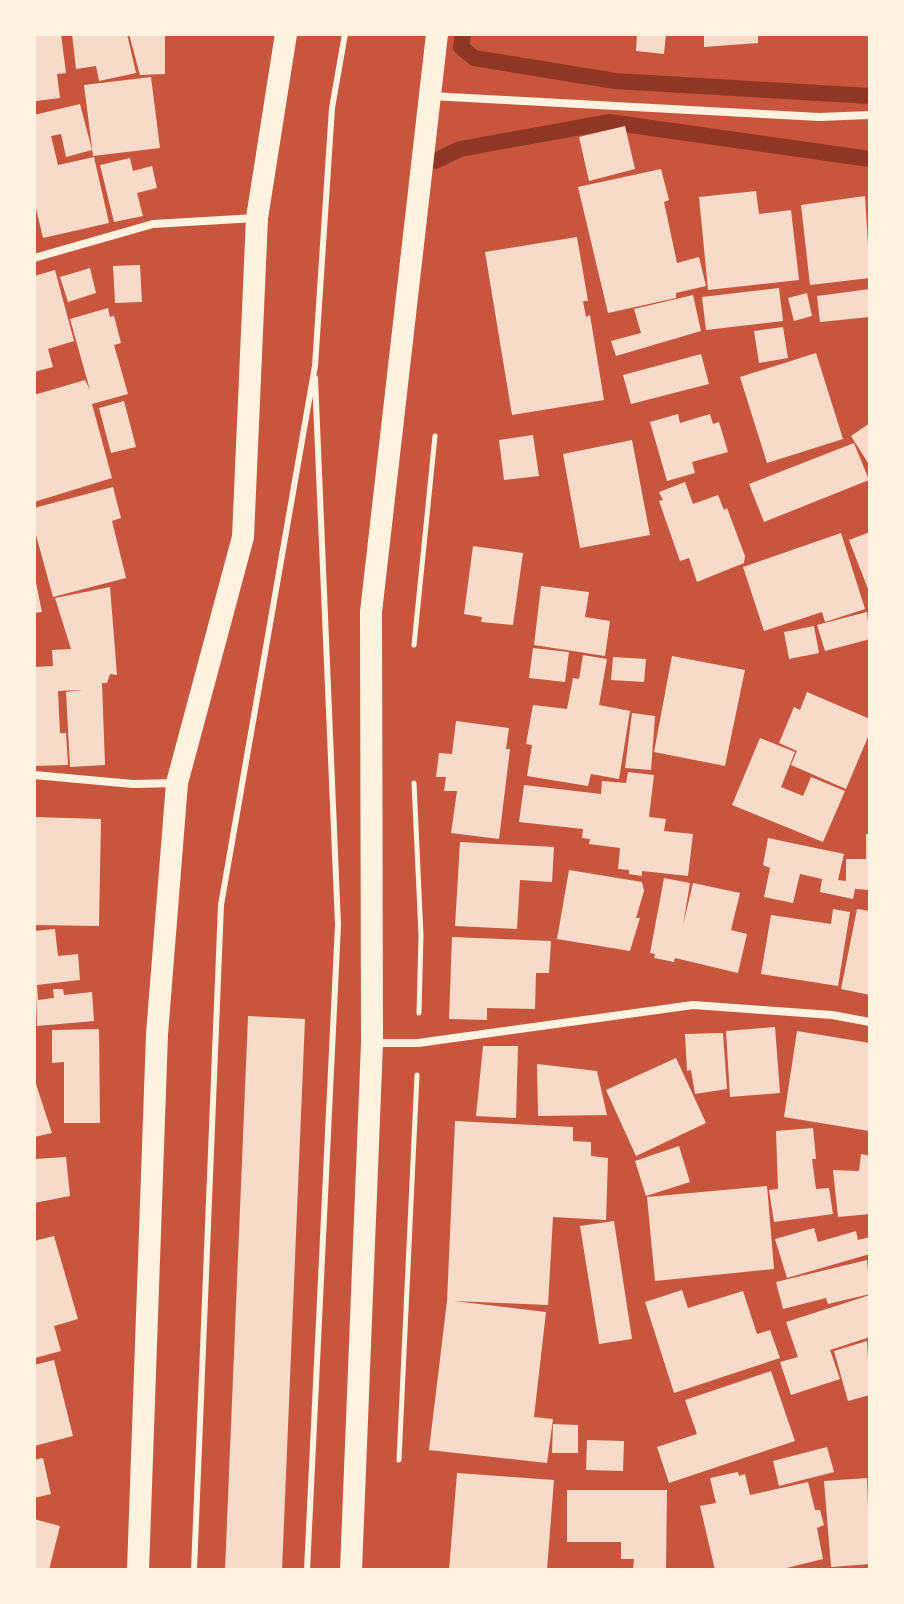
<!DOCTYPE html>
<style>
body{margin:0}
#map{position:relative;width:904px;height:1604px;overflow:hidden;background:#c8553d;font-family:Roboto,sans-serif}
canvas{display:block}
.frame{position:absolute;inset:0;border:36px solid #fff3e0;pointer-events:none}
</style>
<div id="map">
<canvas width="904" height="1604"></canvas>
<div class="frame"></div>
</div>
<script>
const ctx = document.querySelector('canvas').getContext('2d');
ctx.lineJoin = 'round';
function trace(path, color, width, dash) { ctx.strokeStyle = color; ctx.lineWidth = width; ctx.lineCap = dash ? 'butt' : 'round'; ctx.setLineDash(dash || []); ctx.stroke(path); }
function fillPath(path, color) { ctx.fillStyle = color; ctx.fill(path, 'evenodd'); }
trace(new Path2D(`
 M 463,34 L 461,47 L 474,58 L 615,81 L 870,96
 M 435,161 L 460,149 L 609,122 L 870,159`), '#8f3625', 16);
fillPath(new Path2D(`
 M 34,34 L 61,34 L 66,73 L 57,74 L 60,98 L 36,101 Z
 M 72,34 L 127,34 L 136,73 L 99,81 L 96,66 L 76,69 Z
 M 129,34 L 165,34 L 165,74 L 140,75 Z
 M 637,34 L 666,34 L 664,54 L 636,51 Z
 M 704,34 L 758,34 L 758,43 L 704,47 Z
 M 151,77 L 160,148 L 93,156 L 84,85 Z
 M 80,104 L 92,150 L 66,157 L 61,134 L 51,136 L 58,165 L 94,157 L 109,223 L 43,238 L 34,200 L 34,115 Z
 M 625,126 L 635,169 L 589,181 L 579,137 Z
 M 130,158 L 133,171 L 152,166 L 157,188 L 137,193 L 143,216 L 114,222 L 100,165 Z
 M 661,169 L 669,200 L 664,202 L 677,263 L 699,257 L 706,286 L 676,293 L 676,298 L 608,313 L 578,187 Z
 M 756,191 L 759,214 L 791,210 L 799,280 L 708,290 L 699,197 Z
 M 865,196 L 870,278 L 810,285 L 801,205 Z
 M 577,237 L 588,301 L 583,301 L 586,317 L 590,315 L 604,400 L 512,415 L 485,252 Z
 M 140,265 L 142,302 L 115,303 L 113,266 Z
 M 90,268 L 96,293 L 68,302 L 60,277 Z
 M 55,270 L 74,341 L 48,349 L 53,367 L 34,372 L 34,276 Z
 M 779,288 L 783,321 L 706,330 L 702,297 Z
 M 870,289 L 870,317 L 820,322 L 817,296 Z
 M 807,293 L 812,316 L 794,321 L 788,298 Z
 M 693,295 L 701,331 L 616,356 L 611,341 L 641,333 L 634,309 Z
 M 108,308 L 110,317 L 114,316 L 121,343 L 114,345 L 128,394 L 92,404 L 112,478 L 34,502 L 34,395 L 85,380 L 90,390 L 70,319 Z
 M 783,327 L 788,358 L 759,363 L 754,331 Z
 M 816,353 L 843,439 L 767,463 L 740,377 Z
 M 701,354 L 709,384 L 631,404 L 623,375 Z
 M 124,401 L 136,447 L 111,453 L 99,408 Z
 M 678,414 L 680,423 L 710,414 L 713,424 L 719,422 L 728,452 L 692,462 L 695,473 L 667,481 L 650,422 Z
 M 870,423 L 870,466 L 851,436 Z
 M 533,435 L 539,476 L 504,480 L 499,440 Z
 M 632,440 L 650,535 L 580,548 L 563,454 Z
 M 854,443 L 869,480 L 764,522 L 749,484 Z
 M 685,482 L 693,504 L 718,495 L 724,510 L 727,508 L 745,556 L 744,563 L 697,582 L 689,558 L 680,561 L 659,501 L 663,500 L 659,492 Z
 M 113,487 L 121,518 L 112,521 L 126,578 L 53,597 L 34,528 L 34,508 Z
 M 870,532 L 870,594 L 849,540 Z
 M 841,533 L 865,609 L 825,622 L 822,612 L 764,631 L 743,567 Z
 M 473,546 L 523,553 L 513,625 L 481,622 L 482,617 L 464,614 Z
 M 34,573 L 42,612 L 34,613 Z
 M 541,586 L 589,592 L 585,617 L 610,621 L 605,656 L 534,645 Z
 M 110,587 L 117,675 L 110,674 L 107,683 L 102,683 L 105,765 L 70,767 L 66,692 L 82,690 L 58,691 L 60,733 L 66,733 L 68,765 L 34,766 L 34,667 L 53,666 L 52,650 L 71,649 L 55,598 Z
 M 867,612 L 870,639 L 825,651 L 817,625 Z
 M 814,626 L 819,653 L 789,659 L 784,632 Z
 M 533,648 L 569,652 L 565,682 L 529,678 Z
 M 583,655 L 607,659 L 599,705 L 630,711 L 619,779 L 591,774 L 588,786 L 527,776 L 532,745 L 526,744 L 533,705 L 567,709 L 573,678 L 579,679 Z
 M 672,656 L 745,670 L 725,766 L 654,752 Z
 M 613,657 L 646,659 L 644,682 L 611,680 Z
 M 807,692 L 870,719 L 870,732 L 846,789 L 791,765 L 797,751 L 779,743 L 794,707 L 800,710 Z
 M 632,713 L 655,716 L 651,770 L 625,768 Z
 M 456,721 L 509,728 L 506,749 L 510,749 L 499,839 L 451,833 L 457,791 L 444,791 L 446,777 L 436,777 L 439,753 L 452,754 Z
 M 760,738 L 795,752 L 781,787 L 803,796 L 811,777 L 845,791 L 823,842 L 732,805 Z
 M 628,772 L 654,775 L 649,817 L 666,819 L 664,831 L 693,834 L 688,876 L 642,871 L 642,876 L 629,874 L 629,870 L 618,869 L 620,848 L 589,844 L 590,839 L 582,838 L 583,829 L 519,822 L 524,785 L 601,794 L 602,781 L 626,783 Z
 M 34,817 L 101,819 L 99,926 L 34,925 Z
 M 866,834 L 870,834 L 870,890 L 855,889 L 853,899 L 820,892 L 822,879 L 800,874 L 793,903 L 764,897 L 770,868 L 763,865 L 768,838 L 844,854 L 838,880 L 846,881 L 846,859 L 866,859 Z
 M 460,842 L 554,847 L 552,882 L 520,880 L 517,929 L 455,926 Z
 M 569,870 L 642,882 L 644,891 L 636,918 L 640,918 L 630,951 L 557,939 Z
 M 664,878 L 690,883 L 683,925 L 693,883 L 740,893 L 731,930 L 747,934 L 738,973 L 675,958 L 674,962 L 654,958 L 655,954 L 650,953 Z
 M 833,909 L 850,912 L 838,986 L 761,974 L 771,915 L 831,924 Z
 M 857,909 L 870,911 L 870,995 L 841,989 Z
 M 55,929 L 58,956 L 78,954 L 80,980 L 37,985 L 38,1000 L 54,998 L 53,989 L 63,989 L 64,995 L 92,992 L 94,1021 L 37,1026 L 34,931 Z
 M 452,937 L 551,941 L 549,973 L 536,973 L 535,1009 L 487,1008 L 487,1020 L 449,1019 Z
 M 248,1016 L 305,1019 L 282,1570 L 225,1570 Z
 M 775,1027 L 780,1093 L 730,1097 L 726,1031 Z
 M 99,1029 L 100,1123 L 64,1123 L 64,1062 L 52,1063 L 52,1030 Z
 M 797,1031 L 870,1043 L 869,1131 L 784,1117 Z
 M 723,1033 L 727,1089 L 695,1094 L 691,1070 L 687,1071 L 685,1034 Z
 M 483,1046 L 518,1046 L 516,1118 L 476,1116 Z
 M 676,1058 L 706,1123 L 636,1156 L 606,1090 Z
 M 537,1064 L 597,1071 L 607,1115 L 538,1116 Z
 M 34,1078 L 52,1133 L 34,1137 Z
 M 455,1121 L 573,1127 L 573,1141 L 591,1142 L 591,1156 L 608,1158 L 606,1220 L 553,1217 L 548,1305 L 454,1301 L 546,1312 L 534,1417 L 553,1419 L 547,1463 L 429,1450 L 447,1301 Z
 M 813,1128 L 816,1159 L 812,1159 L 816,1189 L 829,1188 L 833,1214 L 774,1222 L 769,1190 L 778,1189 L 776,1131 Z
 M 679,1146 L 690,1182 L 646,1196 L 635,1161 Z
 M 861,1154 L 870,1156 L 870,1214 L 838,1217 L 833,1170 L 859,1171 Z
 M 66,1157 L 70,1196 L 34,1203 L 34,1159 Z
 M 767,1186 L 774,1269 L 655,1281 L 647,1197 Z
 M 614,1221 L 632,1339 L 599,1344 L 580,1226 Z
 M 814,1228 L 818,1242 L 856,1231 L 858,1240 L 870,1237 L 870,1254 L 787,1278 L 775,1239 Z
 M 54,1236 L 78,1319 L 54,1326 L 61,1351 L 35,1358 L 34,1241 Z
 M 867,1260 L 870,1294 L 828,1304 L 826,1298 L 783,1309 L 776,1282 Z
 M 682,1290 L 688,1308 L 743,1291 L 757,1334 L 770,1330 L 780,1358 L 674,1393 L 645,1302 Z
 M 870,1295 L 870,1337 L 830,1350 L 840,1379 L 791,1395 L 780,1362 L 798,1357 L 786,1322 Z
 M 867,1341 L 870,1395 L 848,1401 L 834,1351 Z
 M 54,1360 L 73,1436 L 34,1446 L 34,1365 Z
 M 771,1371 L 795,1441 L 669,1483 L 657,1447 L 697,1434 L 685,1400 Z
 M 553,1424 L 578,1425 L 578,1453 L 552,1453 Z
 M 587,1440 L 624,1441 L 623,1471 L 586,1470 Z
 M 827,1447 L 834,1472 L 779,1486 L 773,1461 Z
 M 43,1458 L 51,1494 L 34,1498 L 34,1460 Z
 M 738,1472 L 739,1476 L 745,1474 L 750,1495 L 808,1482 L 815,1510 L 820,1510 L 824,1525 L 817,1528 L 823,1559 L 778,1570 L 715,1570 L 700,1506 L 716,1503 L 710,1478 Z
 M 457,1473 L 554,1480 L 547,1570 L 449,1570 Z
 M 867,1478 L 870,1564 L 831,1567 L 824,1481 Z
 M 567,1490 L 667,1490 L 666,1570 L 633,1570 L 634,1559 L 621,1559 L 621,1542 L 567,1542 Z
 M 34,1519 L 60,1526 L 49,1570 L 34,1570 Z`), '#f7dbc8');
trace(new Path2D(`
 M 414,645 L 435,436
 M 414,783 L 421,935 L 419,1013
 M 399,1460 L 417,1075`), '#fff3e0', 5);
trace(new Path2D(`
 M 194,1570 L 221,905 L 315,366 L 332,108 L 345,34
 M 307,1570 L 338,925 L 315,378`), '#fff3e0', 6);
trace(new Path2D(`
 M 431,96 L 819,117 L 870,115
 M 34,258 L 153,224 L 256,218
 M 34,775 L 133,784 L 177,783
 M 374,1043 L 418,1043 L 693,1005 L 832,1015 L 870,1022`), '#fff3e0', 8);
trace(new Path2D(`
 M 138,1570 L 157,1034 L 177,783 L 243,537 L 257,218 L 286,34
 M 351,1570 L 372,1043 L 371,612 L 437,34`), '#fff3e0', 22);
</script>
